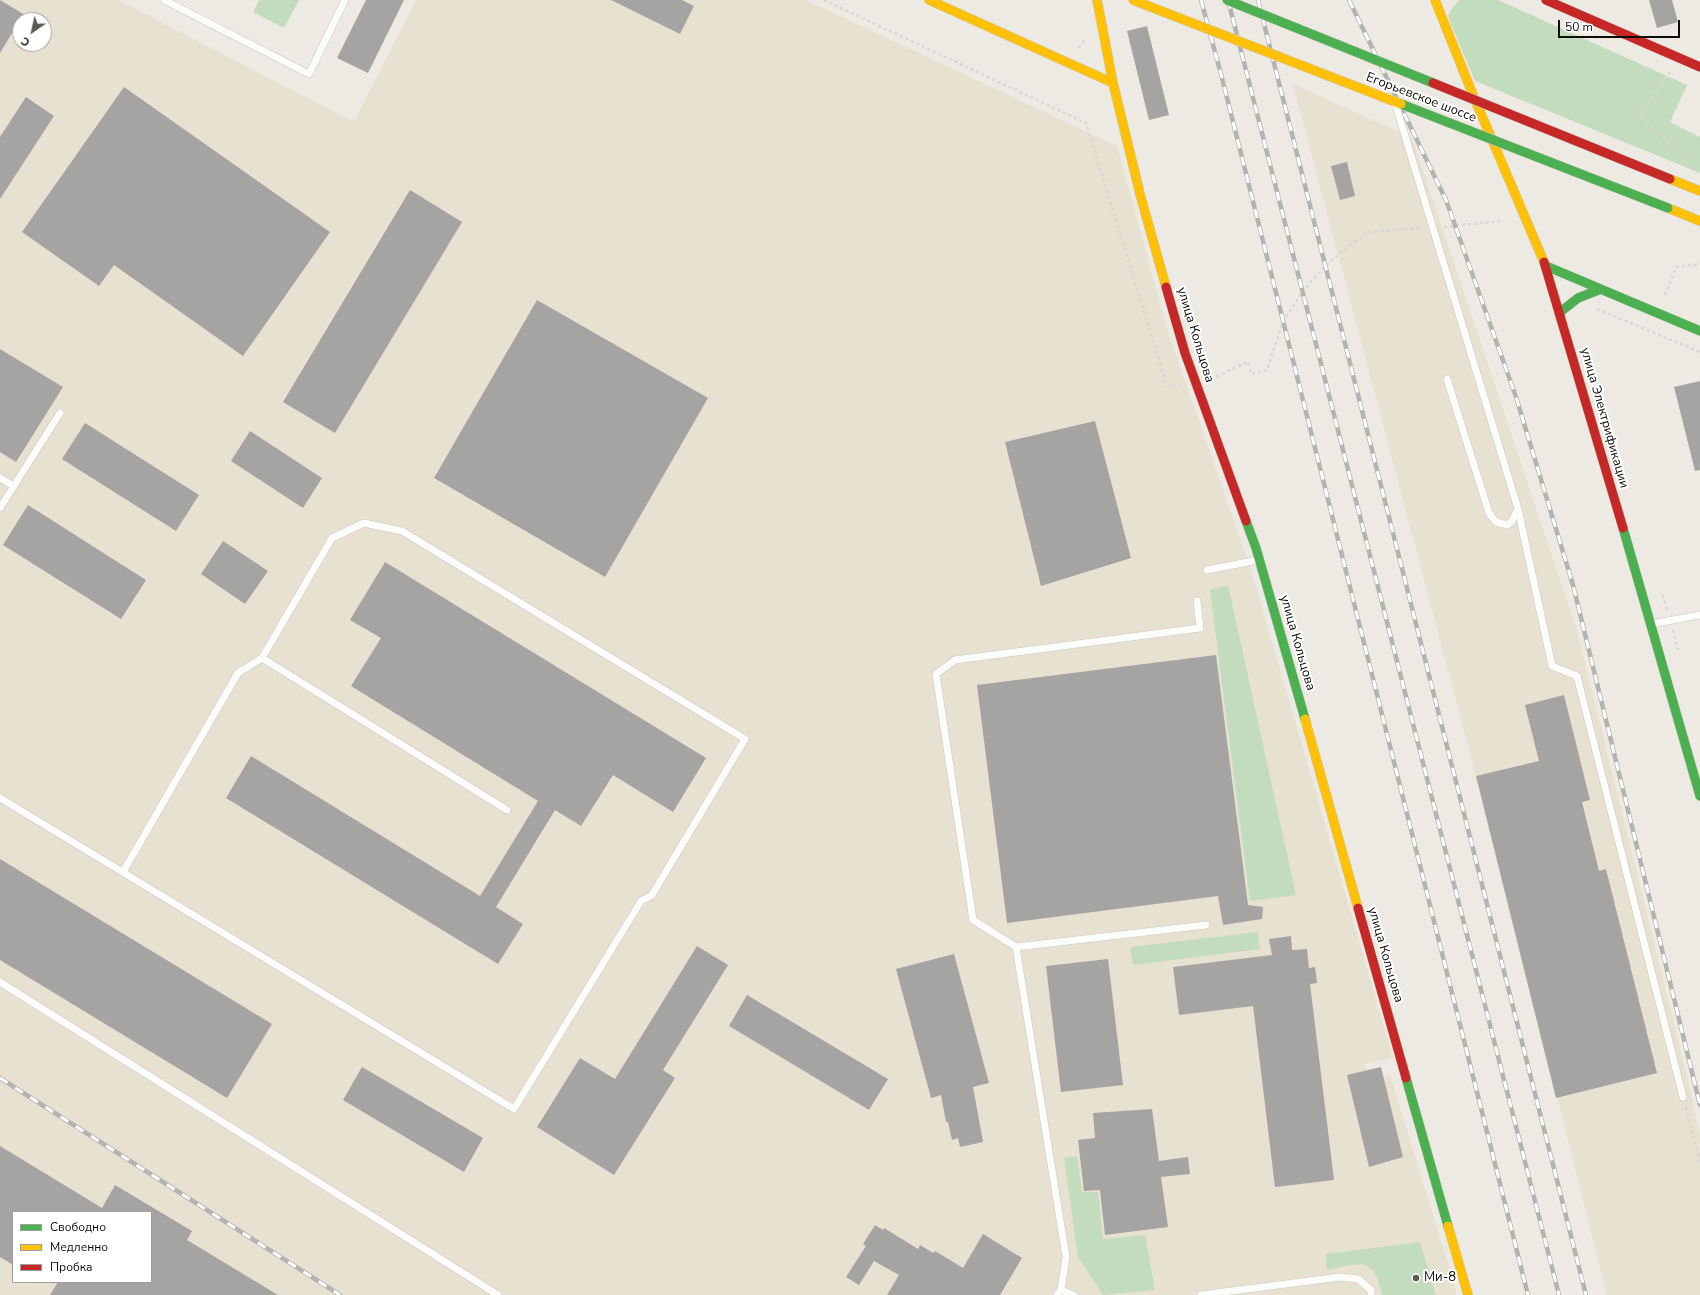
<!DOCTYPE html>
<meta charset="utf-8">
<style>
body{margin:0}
#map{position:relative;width:1700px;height:1295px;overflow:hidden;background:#eceae2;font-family:"Nunito Sans",sans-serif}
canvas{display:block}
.legend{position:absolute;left:12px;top:1211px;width:140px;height:72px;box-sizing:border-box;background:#fff;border:1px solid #9e9e9c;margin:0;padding:5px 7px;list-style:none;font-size:12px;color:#0d0c07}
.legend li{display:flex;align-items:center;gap:8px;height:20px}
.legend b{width:20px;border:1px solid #9e9e9c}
.north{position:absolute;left:12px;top:12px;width:40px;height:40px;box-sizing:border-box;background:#fff;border:1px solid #9e9e9c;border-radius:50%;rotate:214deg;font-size:11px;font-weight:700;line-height:16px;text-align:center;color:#0d0c07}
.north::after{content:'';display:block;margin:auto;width:14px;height:18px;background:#5b5a54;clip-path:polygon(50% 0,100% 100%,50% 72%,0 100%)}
.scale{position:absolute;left:1558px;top:20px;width:122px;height:18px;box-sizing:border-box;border:2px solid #0d0c07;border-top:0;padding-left:5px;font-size:12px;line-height:14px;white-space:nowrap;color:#0d0c07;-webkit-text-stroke:3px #fff;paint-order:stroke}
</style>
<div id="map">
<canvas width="1700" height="1295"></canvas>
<ul class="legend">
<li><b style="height:5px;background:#4caf50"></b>Свободно</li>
<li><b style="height:5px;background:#ffc107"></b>Медленно</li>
<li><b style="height:5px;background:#c62828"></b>Пробка</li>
</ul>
<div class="north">С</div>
<div class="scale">50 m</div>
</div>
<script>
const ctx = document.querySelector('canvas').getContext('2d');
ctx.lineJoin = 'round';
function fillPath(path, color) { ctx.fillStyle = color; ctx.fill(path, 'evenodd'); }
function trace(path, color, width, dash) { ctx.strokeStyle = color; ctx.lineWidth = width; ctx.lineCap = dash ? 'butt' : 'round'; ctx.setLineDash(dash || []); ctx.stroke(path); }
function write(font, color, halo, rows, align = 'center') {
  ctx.font = font + ' "Nunito Sans",sans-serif'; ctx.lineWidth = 4; ctx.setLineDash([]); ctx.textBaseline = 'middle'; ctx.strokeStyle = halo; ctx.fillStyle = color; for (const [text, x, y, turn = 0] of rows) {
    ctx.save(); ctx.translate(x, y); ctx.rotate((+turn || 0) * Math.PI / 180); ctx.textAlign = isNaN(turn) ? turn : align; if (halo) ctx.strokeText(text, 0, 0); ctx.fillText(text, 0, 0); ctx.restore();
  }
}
fillPath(new Path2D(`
 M 0,0 L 118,0 L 354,122 L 416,0 L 806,0 L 1117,146 L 1168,332 L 1252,573 L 1393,1058 L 1364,1064 L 1368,1080 L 1390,1075 L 1454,1283 L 1456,1295 L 0,1295 ZM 20,20 L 44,20 L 44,44 L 20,44 ZM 13,1212 L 151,1212 L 151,1282 L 13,1282 Z
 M 1293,84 L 1412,138 L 1577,630 L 1688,1081 L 1700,1135 L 1700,1295 L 1607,1295 L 1476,776 Z`), '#e6e1d1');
fillPath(new Path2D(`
 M 259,0 L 299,0 L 284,28 L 253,12 Z
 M 1459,0 L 1498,0 L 1687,85 L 1670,122 L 1700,137 L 1700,173 L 1475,81 L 1448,17 L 1450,11 Z
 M 1228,585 L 1296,895 L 1250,901 L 1210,590 Z
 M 1258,932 L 1260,949 L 1133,965 L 1130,947 Z
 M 1077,1156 L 1082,1192 L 1098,1192 L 1103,1239 L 1145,1235 L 1155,1290 L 1103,1295 L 1078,1257 L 1064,1158 Z
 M 1420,1242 L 1436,1295 L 1382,1295 C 1374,1255 1361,1263 1327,1270 L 1326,1254 Z`), '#c4dcbe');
fillPath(new Path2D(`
 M 0,0 L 25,15 L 20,20 L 0,53 Z
 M 366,0 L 404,0 L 368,73 L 337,58 Z
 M 611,0 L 682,0 L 694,6 L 680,34 Z
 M 1649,0 L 1672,0 L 1678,22 L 1657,28 Z
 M 1147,26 L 1169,115 L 1149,120 L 1127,31 Z
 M 124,87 L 330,232 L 243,356 L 114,265 L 99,286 L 22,232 Z
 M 26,97 L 54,116 L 0,199 L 0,137 Z
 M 1347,162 L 1355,196 L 1340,200 L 1331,166 Z
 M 410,190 L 462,222 L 335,433 L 283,402 Z
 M 537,300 L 708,398 L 605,577 L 434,478 Z
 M 0,349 L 63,387 L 16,462 L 0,452 Z
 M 1700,381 L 1700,470 L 1695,471 L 1674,387 Z
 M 1095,421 L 1131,558 L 1041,586 L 1005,442 Z
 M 85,423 L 199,495 L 176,531 L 62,459 Z
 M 250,431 L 322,478 L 303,508 L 231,461 Z
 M 28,505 L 146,580 L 121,619 L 3,545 Z
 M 223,541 L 268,571 L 245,604 L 201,574 Z
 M 385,562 L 706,758 L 673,812 L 613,775 L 581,826 L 555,810 L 496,907 L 523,924 L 498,964 L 226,798 L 251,756 L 480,896 L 538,801 L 351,686 L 381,638 L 350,620 Z
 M 1216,655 L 1248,905 L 1263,907 L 1262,919 L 1223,925 L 1218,896 L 1007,923 L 977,685 Z
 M 1564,695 L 1590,800 L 1582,802 L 1599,871 L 1606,869 L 1657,1073 L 1556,1098 L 1476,776 L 1539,761 L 1525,705 Z
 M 0,859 L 272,1024 L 227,1098 L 0,960 Z
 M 1291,936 L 1292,950 L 1307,949 L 1309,968 L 1315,967 L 1317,983 L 1310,984 L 1334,1180 L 1275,1187 L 1253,1006 L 1179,1015 L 1173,967 L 1272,955 L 1269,939 Z
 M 697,946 L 728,965 L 663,1070 L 675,1078 L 614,1175 L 537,1127 L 580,1058 L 615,1079 Z
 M 954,954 L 989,1083 L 973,1087 L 983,1142 L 960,1147 L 958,1138 L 952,1140 L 948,1122 L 946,1122 L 941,1095 L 931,1098 L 896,969 Z
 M 1108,959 L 1123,1085 L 1061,1092 L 1046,966 Z
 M 747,995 L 888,1079 L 869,1110 L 729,1026 Z
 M 362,1067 L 483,1138 L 464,1172 L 343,1100 Z
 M 1381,1067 L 1403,1157 L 1369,1167 L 1347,1075 Z
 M 1152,1109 L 1159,1161 L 1188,1157 L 1190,1174 L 1161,1177 L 1168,1227 L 1105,1235 L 1100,1190 L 1084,1191 L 1078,1140 L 1095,1138 L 1093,1113 Z
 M 0,1146 L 102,1208 L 115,1185 L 192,1231 L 187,1240 L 278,1295 L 50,1295 L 58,1282 L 151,1282 L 151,1212 L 13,1212 L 13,1265 L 0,1257 Z
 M 875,1225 L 883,1230 L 884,1228 L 918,1249 L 920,1245 L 933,1253 L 935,1251 L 963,1268 L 983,1234 L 1022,1258 L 1000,1295 L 887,1295 L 899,1275 L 874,1261 L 859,1285 L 846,1277 L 866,1246 L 863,1244 Z`), '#a6a4a3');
const lane = new Path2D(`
 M 164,0 L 309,74 L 345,0
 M 1447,379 L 1489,513 L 1496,522 L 1507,525 L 1512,521 L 1518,509
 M 0,478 L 14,486
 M 0,508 L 60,413
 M 1518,509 L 1552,666 L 1577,676 L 1683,1097
 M 1207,570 L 1258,560
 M 1651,624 L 1700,615
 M 0,798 L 514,1109 L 641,901 L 652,895 L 745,739 L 402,531 L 364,523 L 332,538 L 262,658 L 507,810
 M 123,872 L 238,673 L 262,658
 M 1016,947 L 1206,925
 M 0,982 L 498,1295
 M 1061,1290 L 1074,1295
 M 1057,1295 L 1061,1290 L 1066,1257 L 1016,947 L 973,920 L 936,674 L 955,660 L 1200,628 L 1197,601
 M 1201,1295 L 1340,1277 L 1358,1279 L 1371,1290 L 1371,1295`);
const fast = new Path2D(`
 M 1546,266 L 1700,331
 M 1559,313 L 1578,298 L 1601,289
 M 1246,521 L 1256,548 L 1305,719
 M 1623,528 L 1700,796
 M 1406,1078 L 1448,1226`);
const slow = new Path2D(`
 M 929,0 L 1113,83
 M 1097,0 L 1113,83 L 1140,194 L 1166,287
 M 1435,0 L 1473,95 L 1544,262
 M 1670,179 L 1700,191
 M 1668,208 L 1700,221
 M 1305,719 L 1358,908
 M 1448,1226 L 1468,1295`);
const jam = new Path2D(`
 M 1546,0 L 1700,67
 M 1544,262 L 1623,528
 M 1166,287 L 1185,353 L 1246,521
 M 1358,908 L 1406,1078`);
trace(lane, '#c9c7c1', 8);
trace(fast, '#c9c7c1', 10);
trace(slow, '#c9c7c1', 10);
trace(jam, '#c9c7c1', 10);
trace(new Path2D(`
 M 824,0 L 1086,123 L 1167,386 L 1180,386
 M 1079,48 L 1086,38
 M 1670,74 L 1669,73 L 1640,114 L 1688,164 L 1687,166
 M 1444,227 L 1500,221
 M 1665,295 L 1676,267 L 1700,264
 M 1597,309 L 1700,352
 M 1211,379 L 1248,362 L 1251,374 L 1267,370 L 1283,322 L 1303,291 L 1325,266 L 1367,232 L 1421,228
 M 1663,595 L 1667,610
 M 1673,630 L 1678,650
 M 1686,1107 L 1700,1162`), '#d8d7d4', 2.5, [3, 3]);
trace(lane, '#fcfcfb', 7);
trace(fast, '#4caf50', 9);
trace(slow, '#ffc107', 9);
trace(jam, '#c62828', 9);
const rail = new Path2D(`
 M 1201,0 L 1222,78 L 1528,1295
 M 1228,0 L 1559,1295
 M 1258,0 L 1586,1295
 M 1349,0 L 1446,200 L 1516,397 L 1573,585 L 1700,1105
 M 0,1078 L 340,1295`);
trace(rail, '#b3b3b1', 4.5);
trace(rail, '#fff', 3, [9]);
const laneBridge = new Path2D(`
 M 1396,106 L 1518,509`);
const fastBridge = new Path2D(`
 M 1227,0 L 1433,83
 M 1401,104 L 1668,208`);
const slowBridge = new Path2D(`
 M 1133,0 L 1401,104`);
const jamBridge = new Path2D(`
 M 1433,83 L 1670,179`);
trace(laneBridge, '#c9c7c1', 8, []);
trace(fastBridge, '#c9c7c1', 10, []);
trace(slowBridge, '#c9c7c1', 10, []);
trace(jamBridge, '#c9c7c1', 10, []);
trace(laneBridge, '#fcfcfb', 7);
trace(fastBridge, '#4caf50', 9);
trace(slowBridge, '#ffc107', 9);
trace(jamBridge, '#c62828', 9);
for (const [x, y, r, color] of [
 [1416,1278,4,"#5b5a54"]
]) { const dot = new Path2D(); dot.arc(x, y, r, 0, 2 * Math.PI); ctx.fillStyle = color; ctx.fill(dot); trace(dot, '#fff', 1.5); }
write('13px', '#0d0c07', '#fff', [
 ["Егорьевское шоссе",1421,98,21],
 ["улица Кольцова",1195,335,73],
 ["улица Электрификации",1604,418,74],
 ["улица Кольцова",1297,643,74],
 ["улица Кольцова",1385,955,74]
]);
write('13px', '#0d0c07', '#fff', [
 ["Ми-8",1424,1278]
], 'left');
</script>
